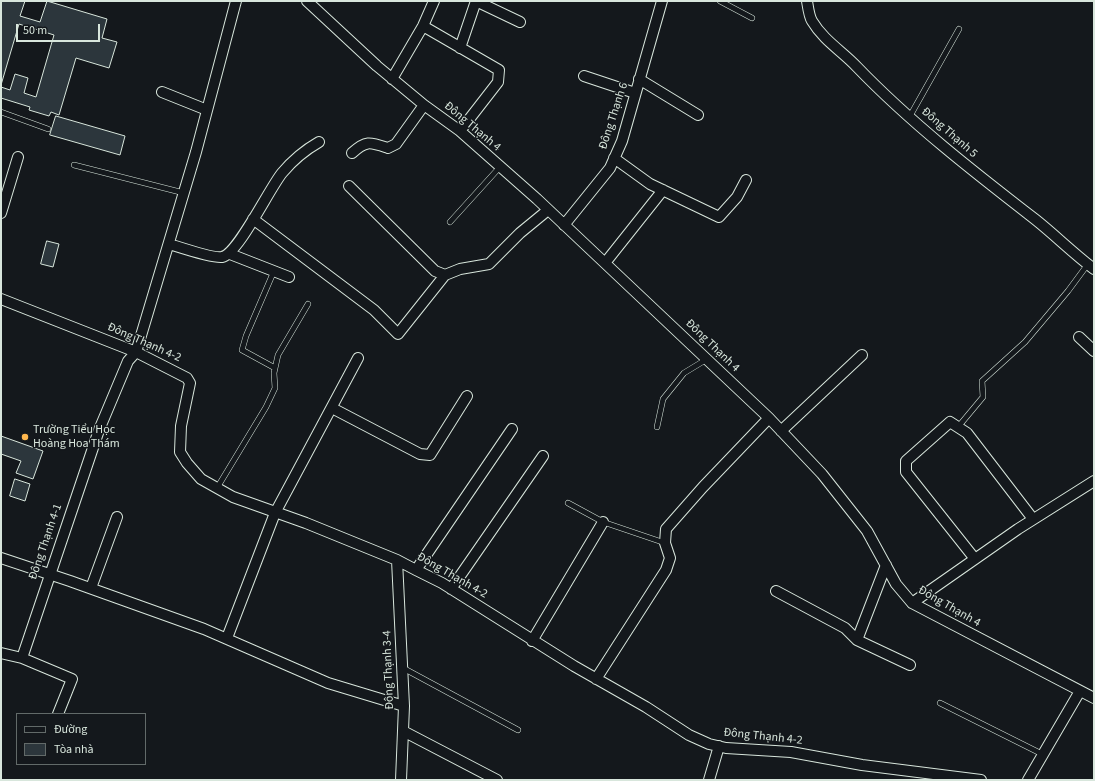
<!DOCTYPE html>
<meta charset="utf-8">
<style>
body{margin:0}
#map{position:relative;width:1095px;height:781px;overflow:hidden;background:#14181c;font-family:"Source Sans 3",sans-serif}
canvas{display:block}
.frame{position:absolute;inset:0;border:2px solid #d8e6dc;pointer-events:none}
.legend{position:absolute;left:16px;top:713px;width:130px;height:52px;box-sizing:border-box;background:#14181c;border:1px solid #626a69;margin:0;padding:5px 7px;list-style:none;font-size:12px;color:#d8e6dc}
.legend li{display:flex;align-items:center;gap:8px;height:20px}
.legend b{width:20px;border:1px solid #626a69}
.scale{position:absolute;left:16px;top:24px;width:84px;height:18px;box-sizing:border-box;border:2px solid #d8e6dc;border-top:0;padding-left:5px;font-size:12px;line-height:14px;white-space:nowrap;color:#d8e6dc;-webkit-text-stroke:3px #14181c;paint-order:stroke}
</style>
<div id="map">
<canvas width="1095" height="781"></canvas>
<div class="frame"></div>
<ul class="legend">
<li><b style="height:5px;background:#14181c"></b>Đường</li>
<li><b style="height:11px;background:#2c363c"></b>Tòa nhà</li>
</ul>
<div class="scale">50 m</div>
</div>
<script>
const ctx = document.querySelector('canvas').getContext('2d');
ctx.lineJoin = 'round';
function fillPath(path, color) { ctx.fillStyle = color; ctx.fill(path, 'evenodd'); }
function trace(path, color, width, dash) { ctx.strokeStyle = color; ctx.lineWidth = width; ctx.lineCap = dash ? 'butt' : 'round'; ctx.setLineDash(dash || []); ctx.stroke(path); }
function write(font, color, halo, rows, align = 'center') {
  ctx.font = font + ' "Source Sans 3",sans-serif'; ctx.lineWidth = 3; ctx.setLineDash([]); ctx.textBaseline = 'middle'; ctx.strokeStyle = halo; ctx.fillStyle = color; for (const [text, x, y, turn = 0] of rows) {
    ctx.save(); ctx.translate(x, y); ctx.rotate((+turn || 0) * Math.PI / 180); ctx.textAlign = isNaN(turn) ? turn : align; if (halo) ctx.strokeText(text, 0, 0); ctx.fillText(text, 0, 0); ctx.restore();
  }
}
const building = new Path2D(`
 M 1,1 L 25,1 L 20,16 L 40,22 L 47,1 L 107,19 L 102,38 L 117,42 L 109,68 L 76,58 L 59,115 L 51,112 L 49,116 L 29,110 L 30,107 L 1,98 L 1,87 L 10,90 L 15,74 L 28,78 L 24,93 L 36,97 L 54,35 L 19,24 L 1,85 Z
 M 56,116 L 125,136 L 120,155 L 50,135 Z
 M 47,241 L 59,244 L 53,267 L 41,264 Z
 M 1,436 L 43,451 L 33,479 L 16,473 L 21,461 L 1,454 Z
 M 15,479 L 30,484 L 25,501 L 10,496 Z`);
fillPath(building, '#2c363c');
trace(building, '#d8e6dc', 1);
const lane = new Path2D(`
 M 720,1 L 752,18
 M 1,112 L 48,129
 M 910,116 L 959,29
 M 74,165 L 184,193
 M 450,222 L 499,168
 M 274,271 L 246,336 L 242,350 L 275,368
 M 657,427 L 663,399 L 684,373 L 707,359
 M 958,427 L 983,397 L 982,381 L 1025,342 L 1068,291 L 1088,264
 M 217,488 L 266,407 L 275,388 L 274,373 L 278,355 L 308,304
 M 568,503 L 603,522 L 665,543
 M 403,668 L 518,730
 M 940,703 L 1042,754`);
const street = new Path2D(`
 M 307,1 L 377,66 L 424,105 L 460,131 L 537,199 L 769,418 L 822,474 L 867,531 L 896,584 L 912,603 L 1094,698
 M 807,1 C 808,7 809,16 812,21 C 824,41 842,51 857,67 C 911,123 974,172 1036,220 C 1056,236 1074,254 1094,269
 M 423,26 L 499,70 L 498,82 L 460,131
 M 460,48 L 476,1 L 520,22
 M 584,76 L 635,93
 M 392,79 L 423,26 L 434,1
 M 639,79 L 698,115
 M 162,92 L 207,110
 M 352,153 C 366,140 370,142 388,148 L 396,144 L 424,105
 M 614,158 L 650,184 L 719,217 L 737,197 L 746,180
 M 349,186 L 435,271 L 445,275 L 460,269 L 489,264 L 520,233 L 548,210
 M 1,213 L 18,157
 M 253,219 L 374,310 L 398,334 L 445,275
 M 564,225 L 610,168 L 622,141 L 662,1
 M 169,244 C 179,247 214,259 222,257 C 238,254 269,189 282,173 C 292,161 305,150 319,142
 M 230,254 L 289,277
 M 605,263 L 663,190
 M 1,299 L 136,352 L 187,378 L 190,383 L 181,426 L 180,452 L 187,463 L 201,479 L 233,497 L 306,523 L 397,560 L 416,570 L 442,583 L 574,666 L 646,707 L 689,735 L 709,744 L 726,748 L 791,752 L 862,765 L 981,780
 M 1079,337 L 1094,351
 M 332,408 L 420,454 L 430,455 L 467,396
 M 781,431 L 862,355
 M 1,558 L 70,581 L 204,629 L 328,683 L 404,706
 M 975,559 L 906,472 L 906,461 L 950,422 L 967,433 L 1033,519
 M 397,560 L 404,706 L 401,780
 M 416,570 L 512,429
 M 91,588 L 117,517
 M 451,589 L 543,456
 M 776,591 L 845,628 L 857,640 L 910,665
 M 912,603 L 1018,529 L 1094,481
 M 227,638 L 275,513 L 358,358
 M 857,640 L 886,565
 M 532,641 L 603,522
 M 1,653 L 22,658
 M 596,679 L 666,570 L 670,558 L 665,543 L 666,529 L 703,487 L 769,418
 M 58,714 L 72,679 L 22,658 L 99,430 L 128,361 L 136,352 L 140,339 L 196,152 L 236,1
 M 403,731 L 497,780
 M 709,780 L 719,746
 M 1028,780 L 1080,691`);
trace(lane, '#d8e6dc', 6);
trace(street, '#d8e6dc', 12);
trace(lane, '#14181c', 5);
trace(street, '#14181c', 10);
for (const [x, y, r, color] of [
 [25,437,4,"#ffb74d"]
]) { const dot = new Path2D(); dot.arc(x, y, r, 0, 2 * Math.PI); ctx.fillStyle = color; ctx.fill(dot); trace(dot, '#14181c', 1.5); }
write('12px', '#d8e6dc', '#14181c', [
 ["Đông Thạnh 6",614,116,-72],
 ["Đông Thạnh 4",472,127,40],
 ["Đông Thạnh 5",949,133,41],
 ["Đông Thạnh 4-2",144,343,24],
 ["Đông Thạnh 4",712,346,44],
 ["Đông Thạnh 4-1",46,542,-71],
 ["Đông Thạnh 4-2",452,576,30],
 ["Đông Thạnh 4",949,607,30],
 ["Đông Thạnh 3-4",389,670,-92],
 ["Đông Thạnh 4-2",763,737,6]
]);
write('12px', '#d8e6dc', '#14181c', [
 ["Trường Tiểu Học",33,430],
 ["Hoàng Hoa Thám",33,444]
], 'left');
</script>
